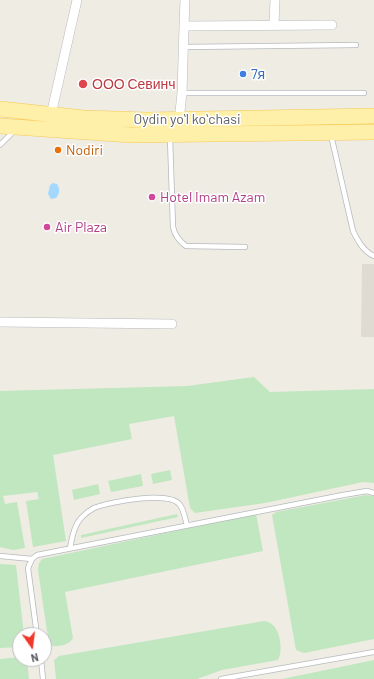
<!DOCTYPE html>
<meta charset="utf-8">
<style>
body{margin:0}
#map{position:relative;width:374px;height:679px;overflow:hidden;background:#efece4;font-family:Barlow,sans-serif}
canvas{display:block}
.north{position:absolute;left:12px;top:627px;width:40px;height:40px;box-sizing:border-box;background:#fff;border:1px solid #bebfc1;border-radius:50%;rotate:166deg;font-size:11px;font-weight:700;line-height:16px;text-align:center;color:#5c6065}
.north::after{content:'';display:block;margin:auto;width:14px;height:18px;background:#ef382a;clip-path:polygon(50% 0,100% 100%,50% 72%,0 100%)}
</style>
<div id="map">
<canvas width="374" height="679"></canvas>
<div class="north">N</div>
</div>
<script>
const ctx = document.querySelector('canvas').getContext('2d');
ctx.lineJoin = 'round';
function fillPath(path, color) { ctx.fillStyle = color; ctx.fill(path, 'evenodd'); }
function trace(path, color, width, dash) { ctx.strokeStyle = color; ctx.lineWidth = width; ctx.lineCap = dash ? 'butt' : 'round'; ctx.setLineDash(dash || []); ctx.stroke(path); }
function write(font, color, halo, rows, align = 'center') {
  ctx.font = font + ' Barlow,sans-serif'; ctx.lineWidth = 3; ctx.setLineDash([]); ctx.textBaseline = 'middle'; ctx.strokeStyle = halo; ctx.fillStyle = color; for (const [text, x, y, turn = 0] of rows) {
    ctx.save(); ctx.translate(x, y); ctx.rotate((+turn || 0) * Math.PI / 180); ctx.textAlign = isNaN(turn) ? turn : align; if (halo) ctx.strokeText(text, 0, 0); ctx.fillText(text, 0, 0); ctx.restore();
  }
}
fillPath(new Path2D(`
 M 362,264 L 374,264 L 374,337 L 361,337 Z`), '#dfdbd2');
fillPath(new Path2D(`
 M 254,377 L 270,392 L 374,389 L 374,483 L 363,482 L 265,503 L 195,513 L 190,508 L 174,416 L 129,424 L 132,439 L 53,455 L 66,541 L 33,547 L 26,501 L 39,499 L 37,492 L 3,496 L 5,504 L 17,502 L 25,548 L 13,550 L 0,547 L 0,391 L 187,386 Z
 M 170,470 L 172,480 L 153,484 L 151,474 Z
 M 141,474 L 143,486 L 111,492 L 108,481 Z
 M 98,484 L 100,494 L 74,500 L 72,490 Z
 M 366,495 L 374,496 L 374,639 L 304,653 L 296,650 L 272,515 L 276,512 Z
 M 177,514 L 178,517 L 81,538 L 81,535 Z
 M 256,514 L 263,551 L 65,592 L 73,638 C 70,645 56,648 49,645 L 38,570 L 39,563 L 42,559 Z
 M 0,564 L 16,565 L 24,635 L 20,635 L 20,647 L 0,648 Z
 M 264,621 C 280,622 284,649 278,660 L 222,670 L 197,679 L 56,679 L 54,660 L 59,656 Z
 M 20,657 L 20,659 L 27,659 L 29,679 L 0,679 L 0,659 Z
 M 374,660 L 374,679 L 282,679 Z`), '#c0e7bf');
fillPath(new Path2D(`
 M 53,183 L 57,184 C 60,189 60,193 56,198 L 51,199 L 48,194 L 50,185 Z`), '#a4d8ff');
const service = new Path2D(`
 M 183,47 L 356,45
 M 182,93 L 364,93
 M 331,135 L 353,231 C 358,241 363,251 374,256
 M 170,138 L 173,227 C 175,236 179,241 186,246 L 245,247
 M 0,145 L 14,131
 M 70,548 C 72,538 74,525 82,517 C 85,514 90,510 94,508 C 109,502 170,490 180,505 C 184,510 185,519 187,525
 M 0,556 L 32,559
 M 37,635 L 28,568 L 32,559 L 37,555 L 343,495 L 367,491 L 374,493
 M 41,659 L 43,679
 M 221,679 L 374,652`);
const minor = new Path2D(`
 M 274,24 L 275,0
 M 184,26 L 185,0
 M 51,115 L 77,0
 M 179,121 L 182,93 L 184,26 L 332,25
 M 0,322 L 172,324`);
const primary = new Path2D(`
 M 0,109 L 84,118 L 147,120 L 374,116
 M 0,126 L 131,135 L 374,132`);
trace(service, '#b6babe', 6);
trace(minor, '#b6babe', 10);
trace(primary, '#f6c856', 16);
trace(service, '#fff', 4.5);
trace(minor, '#fff', 9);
trace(primary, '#fff0a9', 15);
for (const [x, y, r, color] of [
 [243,74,4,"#3f7fe0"],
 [83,84,5,"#e0444e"],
 [58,150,4,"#e8710a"],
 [152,197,4,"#d1479c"],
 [47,227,4,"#d1479c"]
]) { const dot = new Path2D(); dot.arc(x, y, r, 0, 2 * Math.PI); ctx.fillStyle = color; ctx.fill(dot); trace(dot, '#fff', 1.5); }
write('14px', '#366cbe', '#fff', [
 ["7я",251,74]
], 'left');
write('14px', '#be3a42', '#fff', [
 ["ООО Севинч",92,84]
], 'left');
write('14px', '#5c6065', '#fff', [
 ["Oydin yoʻl koʻchasi",187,119]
]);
write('14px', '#c56008', '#fff', [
 ["Nodiri",66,150]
], 'left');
write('14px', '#b23c85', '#fff', [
 ["Hotel Imam Azam",160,197],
 ["Air Plaza",55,227]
], 'left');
</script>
